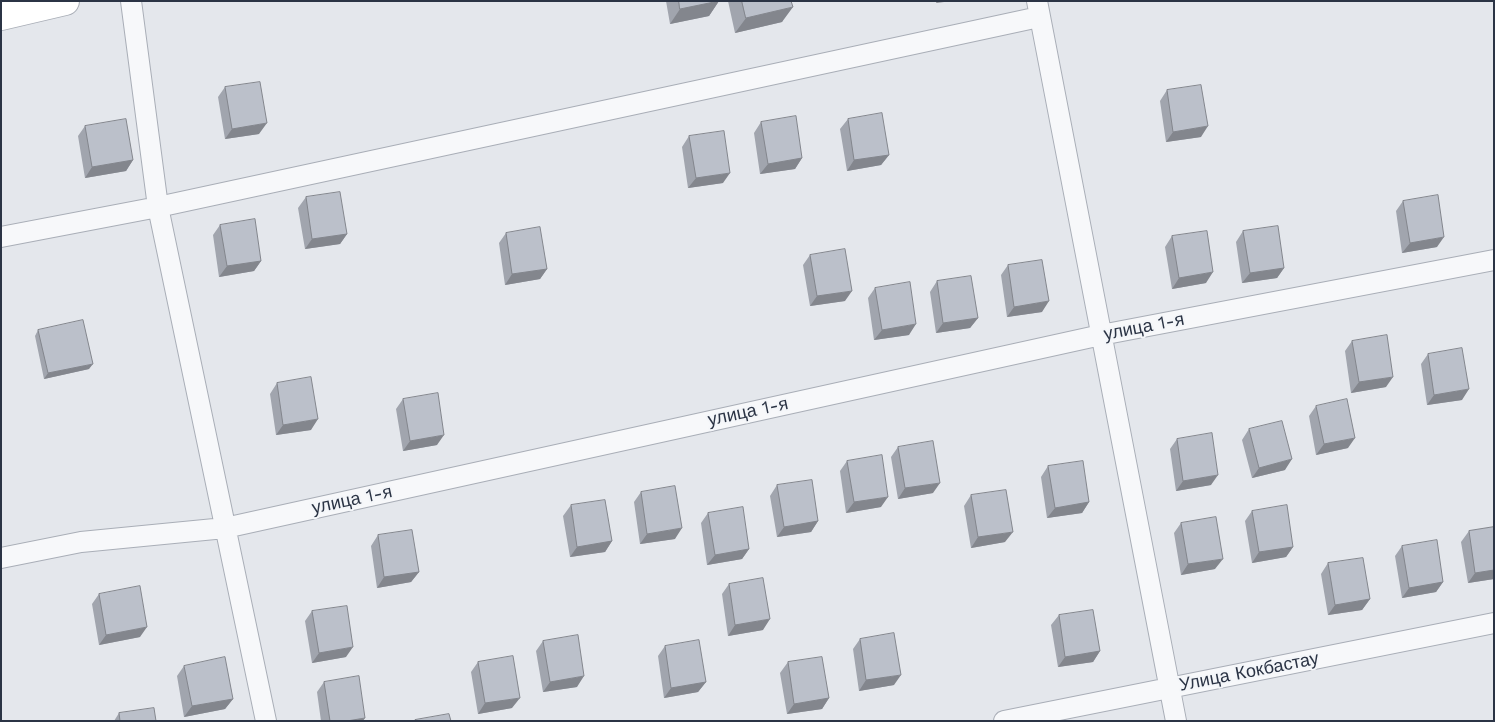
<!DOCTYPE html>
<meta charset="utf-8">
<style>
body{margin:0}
#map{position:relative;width:1495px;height:722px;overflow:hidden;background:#e4e7ec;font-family:"Work Sans",sans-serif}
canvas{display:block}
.frame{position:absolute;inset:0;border:2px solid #2b3445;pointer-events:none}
</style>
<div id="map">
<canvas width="1495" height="722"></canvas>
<div class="frame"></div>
</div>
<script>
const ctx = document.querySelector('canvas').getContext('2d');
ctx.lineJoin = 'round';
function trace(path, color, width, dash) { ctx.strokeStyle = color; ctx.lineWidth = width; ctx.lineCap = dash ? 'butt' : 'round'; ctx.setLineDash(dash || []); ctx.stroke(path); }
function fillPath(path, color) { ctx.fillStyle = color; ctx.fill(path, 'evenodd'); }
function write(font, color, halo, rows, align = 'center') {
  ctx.font = font + ' "Work Sans",sans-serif'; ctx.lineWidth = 4; ctx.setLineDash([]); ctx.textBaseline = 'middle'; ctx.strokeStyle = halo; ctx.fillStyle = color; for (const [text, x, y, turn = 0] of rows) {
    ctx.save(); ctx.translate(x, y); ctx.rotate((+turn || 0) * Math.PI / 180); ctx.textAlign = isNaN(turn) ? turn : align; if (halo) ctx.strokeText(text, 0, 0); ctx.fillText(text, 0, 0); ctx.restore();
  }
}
const street = new Path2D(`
 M 131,1 L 158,207 L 266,721
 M 1037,1 L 1176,721
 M 1,237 L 158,207 L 1039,17
 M 1,558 L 81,542 L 225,528 L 1101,335 L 1494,260
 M 1004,721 L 1494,623`);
const secondary = new Path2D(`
 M 1,16 L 65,1`);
trace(street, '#a9aeb7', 22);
trace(secondary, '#a9aeb7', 30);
trace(street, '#f7f8fa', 20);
trace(secondary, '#fff', 28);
fillPath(new Path2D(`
 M 666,1 L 719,1 L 709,16 L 670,24 Z
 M 728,1 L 791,1 L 782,22 L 735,33 Z
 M 225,87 L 259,134 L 225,139 L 218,97 Z
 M 1167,90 L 1201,137 L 1166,142 L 1160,101 Z
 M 848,119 L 889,155 L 881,165 L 847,171 L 840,129 Z
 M 761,122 L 802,158 L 795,169 L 760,174 L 754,133 Z
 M 85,126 L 133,160 L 126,171 L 85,178 L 78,136 Z
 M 689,136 L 723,183 L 688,188 L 682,147 Z
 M 306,197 L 347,234 L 340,244 L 305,249 L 298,208 Z
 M 1403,201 L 1437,247 L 1402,253 L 1396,211 Z
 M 220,225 L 261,261 L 254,271 L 219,277 L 213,235 Z
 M 1243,231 L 1284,268 L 1277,278 L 1242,283 L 1236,242 Z
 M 506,233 L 547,269 L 540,279 L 505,285 L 499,243 Z
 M 1172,236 L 1206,283 L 1172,289 L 1165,247 Z
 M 810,255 L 845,301 L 810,306 L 803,265 Z
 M 1008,265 L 1042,312 L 1007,317 L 1001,275 Z
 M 937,281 L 978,318 L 970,328 L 936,333 L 930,292 Z
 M 875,288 L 909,335 L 874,340 L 868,298 Z
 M 38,330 L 89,369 L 44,379 L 35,336 Z
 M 1352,341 L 1386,387 L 1351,393 L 1345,351 Z
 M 1428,354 L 1462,400 L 1427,405 L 1421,364 Z
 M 277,383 L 311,430 L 276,435 L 270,394 Z
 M 403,399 L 437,445 L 403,451 L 396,409 Z
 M 1316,406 L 1348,448 L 1316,455 L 1309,416 Z
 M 1249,429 L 1285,470 L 1252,478 L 1242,440 Z
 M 1177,439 L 1211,485 L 1176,491 L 1170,449 Z
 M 898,447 L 933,493 L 898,499 L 891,457 Z
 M 847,461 L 881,507 L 846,513 L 840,471 Z
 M 1048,466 L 1089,502 L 1082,513 L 1047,518 L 1041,477 Z
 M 777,485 L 818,521 L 811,532 L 777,537 L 770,496 Z
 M 641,492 L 675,539 L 640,544 L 634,502 Z
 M 971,495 L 1005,542 L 971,548 L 964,506 Z
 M 571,505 L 612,541 L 605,552 L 570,557 L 563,516 Z
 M 1252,511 L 1293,547 L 1286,557 L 1252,563 L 1245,521 Z
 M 708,513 L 749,549 L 742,559 L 707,565 L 701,523 Z
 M 1181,523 L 1215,569 L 1181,575 L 1174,533 Z
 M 1494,527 L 1494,579 L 1468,583 L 1461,542 L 1469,531 Z
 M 378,535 L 419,572 L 411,582 L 377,588 L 371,546 Z
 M 1402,546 L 1443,582 L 1436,592 L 1402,598 L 1395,556 Z
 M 1328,563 L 1370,599 L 1362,610 L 1328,615 L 1321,574 Z
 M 729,584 L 763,630 L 728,636 L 722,594 Z
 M 99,594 L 140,637 L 99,645 L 92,604 Z
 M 312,611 L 346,657 L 312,663 L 305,621 Z
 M 1059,615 L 1100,651 L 1093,662 L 1058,667 L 1051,625 Z
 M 860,639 L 894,685 L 859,691 L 853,649 Z
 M 543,641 L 577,687 L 543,692 L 536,651 Z
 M 665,646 L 706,682 L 698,692 L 664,698 L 658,656 Z
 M 478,662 L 512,708 L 478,714 L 471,672 Z
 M 788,662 L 829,698 L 822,709 L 787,714 L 780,673 Z
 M 184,666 L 233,699 L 225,709 L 184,717 L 177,676 Z
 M 324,682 L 363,721 L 321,721 L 317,692 Z
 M 119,713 L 156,721 L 114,721 Z`), '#a1a5ae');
fillPath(new Path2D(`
 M 719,1 L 709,16 L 670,24 L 680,9 Z
 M 937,1 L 952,1 L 936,3 Z
 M 793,7 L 782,22 L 735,33 L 746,18 Z
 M 267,123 L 259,134 L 225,139 L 232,129 Z
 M 1208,126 L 1201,137 L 1166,142 L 1173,132 Z
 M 889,155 L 881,165 L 847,171 L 854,160 Z
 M 802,158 L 795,169 L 760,174 L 768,164 Z
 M 133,160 L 126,171 L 85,178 L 92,167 Z
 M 730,173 L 723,183 L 688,188 L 696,178 Z
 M 347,234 L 340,244 L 305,249 L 312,239 Z
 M 1444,237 L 1437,247 L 1402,253 L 1410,243 Z
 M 261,261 L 254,271 L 219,277 L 227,266 Z
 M 1284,268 L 1277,278 L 1242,283 L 1250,273 Z
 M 547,269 L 540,279 L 505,285 L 512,274 Z
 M 1213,272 L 1206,283 L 1172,289 L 1179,278 Z
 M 852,291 L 845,301 L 810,306 L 817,296 Z
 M 1049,301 L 1042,312 L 1007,317 L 1014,307 Z
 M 978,318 L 970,328 L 936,333 L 943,323 Z
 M 916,324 L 909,335 L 874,340 L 882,330 Z
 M 93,364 L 89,369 L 44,379 L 48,373 Z
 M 1393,377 L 1386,387 L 1351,393 L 1359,382 Z
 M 1469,389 L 1462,400 L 1427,405 L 1434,395 Z
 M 318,419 L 311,430 L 276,435 L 283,425 Z
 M 444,435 L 437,445 L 403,451 L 410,441 Z
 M 1355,438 L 1348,448 L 1316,455 L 1324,444 Z
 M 1292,459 L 1285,470 L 1252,478 L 1259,468 Z
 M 1218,475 L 1211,485 L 1176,491 L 1183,481 Z
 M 940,483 L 933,493 L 898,499 L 905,488 Z
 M 888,497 L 881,507 L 846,513 L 854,502 Z
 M 1089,502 L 1082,513 L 1047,518 L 1055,508 Z
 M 818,521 L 811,532 L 777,537 L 784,527 Z
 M 682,528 L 675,539 L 640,544 L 647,534 Z
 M 1013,532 L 1005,542 L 971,548 L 978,537 Z
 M 612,541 L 605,552 L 570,557 L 577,547 Z
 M 1293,547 L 1286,557 L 1252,563 L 1259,552 Z
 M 749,549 L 742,559 L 707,565 L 715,555 Z
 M 1223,559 L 1215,569 L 1181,575 L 1188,564 Z
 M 1494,570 L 1494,579 L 1468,583 L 1475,573 Z
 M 419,572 L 411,582 L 377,588 L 384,577 Z
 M 1443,582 L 1436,592 L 1402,598 L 1409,588 Z
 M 1370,599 L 1362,610 L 1328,615 L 1335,605 Z
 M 770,619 L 763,630 L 728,636 L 735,625 Z
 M 147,627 L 140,637 L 99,645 L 106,635 Z
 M 353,647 L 346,657 L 312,663 L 319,653 Z
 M 1100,651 L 1093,662 L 1058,667 L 1065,657 Z
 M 901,675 L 894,685 L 859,691 L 866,680 Z
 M 584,676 L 577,687 L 543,692 L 550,682 Z
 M 706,682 L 698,692 L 664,698 L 671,688 Z
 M 520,698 L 512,708 L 478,714 L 485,703 Z
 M 829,698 L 822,709 L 787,714 L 794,704 Z
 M 233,699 L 225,709 L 184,717 L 192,706 Z
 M 365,718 L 363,721 L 347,721 Z`), '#83868d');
const building = new Path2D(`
 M 679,1 L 719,1 L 680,9 Z
 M 742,1 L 791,1 L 793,7 L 746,18 Z
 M 260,82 L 267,123 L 232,129 L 225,87 Z
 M 1201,85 L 1208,126 L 1173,132 L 1167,90 Z
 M 882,113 L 889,155 L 854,160 L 848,119 Z
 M 796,116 L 802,158 L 768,164 L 761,122 Z
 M 126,119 L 133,160 L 92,167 L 85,126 Z
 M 724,131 L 730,173 L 696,178 L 689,136 Z
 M 340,192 L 347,234 L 312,239 L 306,197 Z
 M 1438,195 L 1444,237 L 1410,243 L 1403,201 Z
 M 255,219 L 261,261 L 227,266 L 220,225 Z
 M 1278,226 L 1284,268 L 1250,273 L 1243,231 Z
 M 540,227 L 547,269 L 512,274 L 506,233 Z
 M 1207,231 L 1213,272 L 1179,278 L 1172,236 Z
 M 845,249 L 852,291 L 817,296 L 810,255 Z
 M 1042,260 L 1049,301 L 1014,307 L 1008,265 Z
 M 971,276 L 978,318 L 943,323 L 937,281 Z
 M 910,282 L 916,324 L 882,330 L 875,288 Z
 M 83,320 L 93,364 L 48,373 L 38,330 Z
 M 1387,335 L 1393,377 L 1359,382 L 1352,341 Z
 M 1462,348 L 1469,389 L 1434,395 L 1428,354 Z
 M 311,377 L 318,419 L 283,425 L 277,383 Z
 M 438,393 L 444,435 L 410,441 L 403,399 Z
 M 1347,399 L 1355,438 L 1324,444 L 1316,406 Z
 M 1282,421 L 1292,459 L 1259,468 L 1249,429 Z
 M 1212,433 L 1218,475 L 1183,481 L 1177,439 Z
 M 933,441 L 940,483 L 905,488 L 898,447 Z
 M 882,455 L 888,497 L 854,502 L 847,461 Z
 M 1083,461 L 1089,502 L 1055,508 L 1048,466 Z
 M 812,480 L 818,521 L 784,527 L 777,485 Z
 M 675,486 L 682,528 L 647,534 L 641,492 Z
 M 1006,490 L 1013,532 L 978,537 L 971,495 Z
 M 605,500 L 612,541 L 577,547 L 571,505 Z
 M 1287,505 L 1293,547 L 1259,552 L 1252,511 Z
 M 743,507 L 749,549 L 715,555 L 708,513 Z
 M 1216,517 L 1223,559 L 1188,564 L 1181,523 Z
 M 1494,527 L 1494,570 L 1475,573 L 1469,531 Z
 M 412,530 L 419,572 L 384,577 L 378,535 Z
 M 1437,540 L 1443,582 L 1409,588 L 1402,546 Z
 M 1363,558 L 1370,599 L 1335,605 L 1328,563 Z
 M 763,578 L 770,619 L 735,625 L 729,584 Z
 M 140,586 L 147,627 L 106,635 L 99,594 Z
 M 347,606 L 353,647 L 319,653 L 312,611 Z
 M 1093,610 L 1100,651 L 1065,657 L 1059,615 Z
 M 894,633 L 901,675 L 866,680 L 860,639 Z
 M 578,635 L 584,676 L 550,682 L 543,641 Z
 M 699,640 L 706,682 L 671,688 L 665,646 Z
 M 513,656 L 520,698 L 485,703 L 478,662 Z
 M 225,657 L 233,699 L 192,706 L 184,666 Z
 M 822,657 L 829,698 L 794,704 L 788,662 Z
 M 359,676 L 365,718 L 347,721 L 330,721 L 324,682 Z
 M 154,708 L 156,721 L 120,721 L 119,713 Z
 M 449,714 L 451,721 L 415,721 L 415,720 Z`);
fillPath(building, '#bbc0ca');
trace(building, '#83868d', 1);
write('18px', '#2b3445', '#f4f6f9', [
 ["улица 1-я",1144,327,-11],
 ["улица 1-я",748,412,-12],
 ["улица 1-я",352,500,-12],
 ["Улица Кокбастау",1249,672,-11]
]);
</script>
